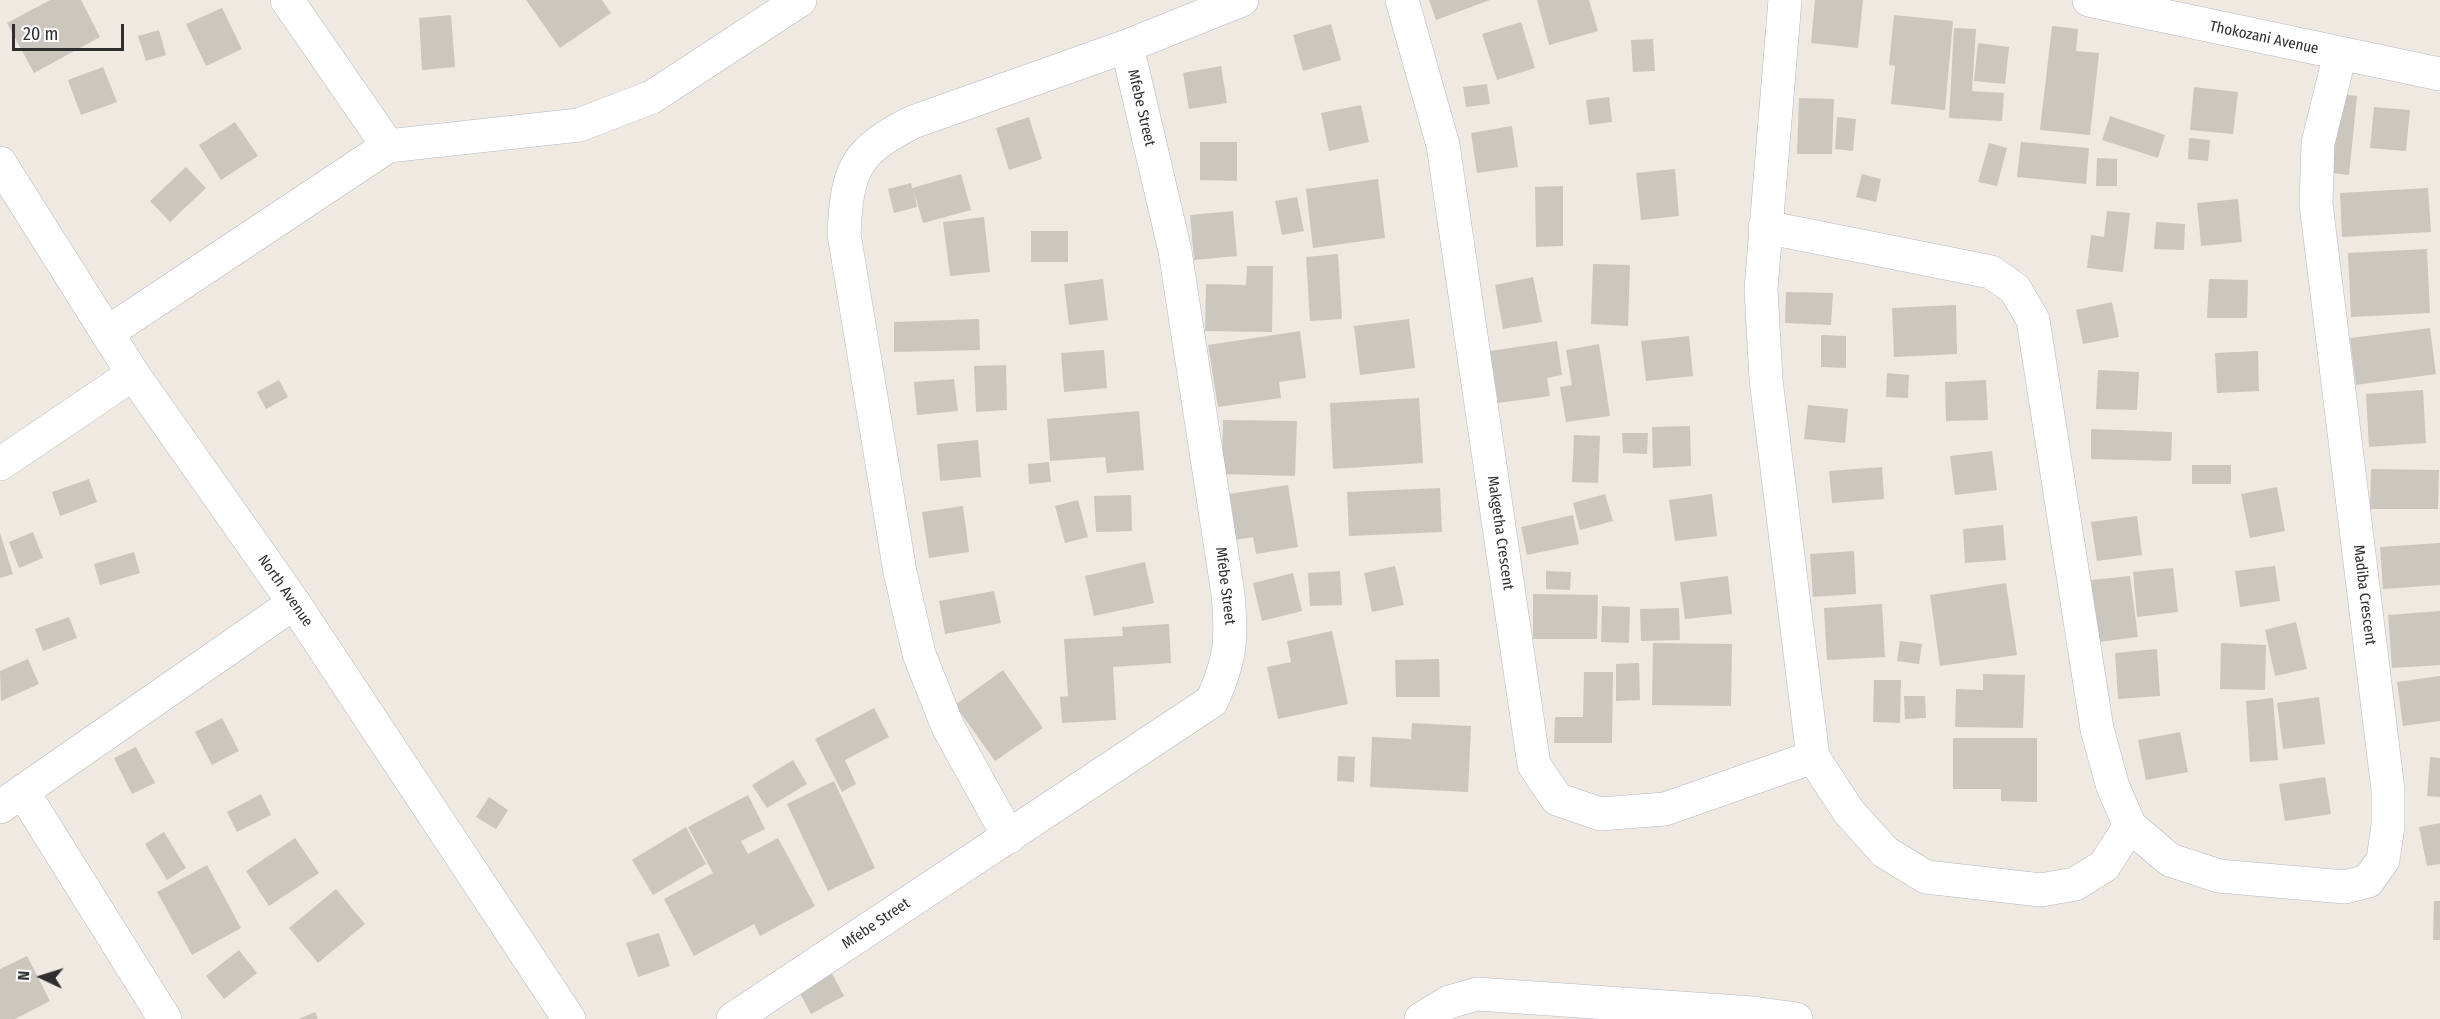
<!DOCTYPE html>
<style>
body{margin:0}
#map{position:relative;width:2440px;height:1019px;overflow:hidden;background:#efe9e1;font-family:"Fira Sans Condensed",sans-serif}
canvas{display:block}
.north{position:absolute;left:12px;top:947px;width:60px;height:60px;-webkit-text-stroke:4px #fff;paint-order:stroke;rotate:274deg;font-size:16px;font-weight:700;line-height:24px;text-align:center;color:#2e2e2e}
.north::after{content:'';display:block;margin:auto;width:21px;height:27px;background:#2e2e2e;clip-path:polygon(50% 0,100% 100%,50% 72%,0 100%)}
.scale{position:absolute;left:12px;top:24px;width:112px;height:27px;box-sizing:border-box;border:3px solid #2e2e2e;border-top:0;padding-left:8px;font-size:18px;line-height:21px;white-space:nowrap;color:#2e2e2e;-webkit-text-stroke:4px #fff;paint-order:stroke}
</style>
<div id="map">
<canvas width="2440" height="1019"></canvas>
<div class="north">N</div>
<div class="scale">20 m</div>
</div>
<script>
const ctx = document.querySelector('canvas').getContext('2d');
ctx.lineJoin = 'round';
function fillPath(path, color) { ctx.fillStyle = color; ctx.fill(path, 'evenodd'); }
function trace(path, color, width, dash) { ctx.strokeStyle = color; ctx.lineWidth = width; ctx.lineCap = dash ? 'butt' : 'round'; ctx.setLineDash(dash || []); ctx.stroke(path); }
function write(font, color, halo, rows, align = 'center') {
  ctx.font = font + ' "Fira Sans Condensed",sans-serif'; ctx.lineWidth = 4.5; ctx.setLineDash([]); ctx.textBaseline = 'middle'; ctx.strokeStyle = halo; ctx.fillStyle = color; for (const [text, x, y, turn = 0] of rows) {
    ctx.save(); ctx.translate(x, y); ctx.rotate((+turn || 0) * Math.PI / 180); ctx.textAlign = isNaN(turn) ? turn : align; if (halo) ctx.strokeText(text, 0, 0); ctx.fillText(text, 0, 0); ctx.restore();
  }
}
fillPath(new Path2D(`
 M 50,0 L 81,0 L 100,37 L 34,73 L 7,23 Z
 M 526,0 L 602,0 L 611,13 L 560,48 Z
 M 1429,0 L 1490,0 L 1436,20 Z
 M 1537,0 L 1589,0 L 1598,31 L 1549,45 Z
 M 1815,0 L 1863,0 L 1858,48 L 1811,43 Z
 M 222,8 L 242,49 L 206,66 L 186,24 Z
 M 451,15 L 455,67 L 422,70 L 419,18 Z
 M 1894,15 L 1953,21 L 1945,110 L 1891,104 L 1895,66 L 1889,65 Z
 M 1521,22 L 1535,68 L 1497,80 L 1482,34 Z
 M 1331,24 L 1341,60 L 1303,71 L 1293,35 Z
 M 2052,26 L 2078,29 L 2076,51 L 2099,53 L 2090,135 L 2040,130 Z
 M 1954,28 L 1976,29 L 1972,91 L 2004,93 L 2002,121 L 1949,118 Z
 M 159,30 L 166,55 L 146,61 L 138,36 Z
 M 1653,39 L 1655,71 L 1633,72 L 1631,40 Z
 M 1978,43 L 2009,47 L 2005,84 L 1974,81 Z
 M 1221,66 L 1227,103 L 1189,109 L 1183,73 Z
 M 103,67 L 117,102 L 81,115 L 68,80 Z
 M 1487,84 L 1490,104 L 1466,107 L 1463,87 Z
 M 2194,87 L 2238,92 L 2233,134 L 2190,130 Z
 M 2331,93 L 2357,96 L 2349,175 L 2323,172 Z
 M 1609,97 L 1612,122 L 1589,125 L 1586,100 Z
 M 1799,98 L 1834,99 L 1832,154 L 1797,154 Z
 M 1361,105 L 1369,142 L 1329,151 L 1321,113 Z
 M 2374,107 L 2410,110 L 2406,151 L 2370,148 Z
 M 2110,116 L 2165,135 L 2158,158 L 2102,140 Z
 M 1029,117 L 1042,159 L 1009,170 L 996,128 Z
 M 1837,117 L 1856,119 L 1853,151 L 1835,149 Z
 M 235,122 L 258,156 L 221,180 L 199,145 Z
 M 1512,126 L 1518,167 L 1477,173 L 1471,133 Z
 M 2189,138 L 2210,140 L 2208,161 L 2188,159 Z
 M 1200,142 L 1237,142 L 1237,181 L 1200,180 Z
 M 2021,142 L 2089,148 L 2086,184 L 2017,177 Z
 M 1989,143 L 2007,148 L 1997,186 L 1978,182 Z
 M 2097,158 L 2117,159 L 2117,186 L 2096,186 Z
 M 186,167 L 206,188 L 170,222 L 150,201 Z
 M 1675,169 L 1679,216 L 1641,220 L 1636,173 Z
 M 961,174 L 971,210 L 923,223 L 914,192 L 917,207 L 894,213 L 888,189 L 911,183 L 912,188 Z
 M 1862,174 L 1881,179 L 1876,202 L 1856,197 Z
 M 1378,179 L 1385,238 L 1313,248 L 1306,189 Z
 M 1563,186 L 1563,246 L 1536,247 L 1535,187 Z
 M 2428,188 L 2431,232 L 2342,237 L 2340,193 Z
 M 1297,197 L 1304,231 L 1282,235 L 1275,201 Z
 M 2238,199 L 2242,242 L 2201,246 L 2197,203 Z
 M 1233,211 L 1237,256 L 1194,260 L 1190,215 Z
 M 2107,211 L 2130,213 L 2123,272 L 2087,268 L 2091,235 L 2104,237 Z
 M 984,217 L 990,272 L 950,276 L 943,222 Z
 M 2156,222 L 2185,224 L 2184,250 L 2154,249 Z
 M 1031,231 L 1068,231 L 1068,262 L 1031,262 Z
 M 2427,249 L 2430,313 L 2351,317 L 2348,253 Z
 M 1338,254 L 1342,319 L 1310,321 L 1306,257 Z
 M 1593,264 L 1630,265 L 1628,326 L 1591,324 Z
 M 1247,266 L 1273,266 L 1272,332 L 1205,331 L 1206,284 L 1246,285 Z
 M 1533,277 L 1542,322 L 1503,329 L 1495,285 Z
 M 1103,279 L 1108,320 L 1069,325 L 1064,284 Z
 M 2209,279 L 2248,280 L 2247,318 L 2207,318 Z
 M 1786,292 L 1833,293 L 1831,325 L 1785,323 Z
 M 2112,302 L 2119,337 L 2083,344 L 2076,310 Z
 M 1956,305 L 1957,354 L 1894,357 L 1892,308 Z
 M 979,319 L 980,350 L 894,352 L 894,322 Z
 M 1409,319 L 1415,368 L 1360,375 L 1354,326 Z
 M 2430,328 L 2436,374 L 2356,385 L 2350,338 Z
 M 1300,331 L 1306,378 L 1279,382 L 1281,398 L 1218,407 L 1208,345 Z
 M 1821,335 L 1846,336 L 1846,368 L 1821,367 Z
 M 1689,336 L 1693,376 L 1646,381 L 1641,341 Z
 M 1557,341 L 1562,375 L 1547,378 L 1550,396 L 1498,403 L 1490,351 Z
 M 1599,344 L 1610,416 L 1566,422 L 1560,387 L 1572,385 L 1566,350 Z
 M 1104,350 L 1107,388 L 1064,392 L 1061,353 Z
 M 2258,351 L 2259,391 L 2217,393 L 2215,353 Z
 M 1006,365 L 1007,410 L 976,412 L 974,366 Z
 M 2098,370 L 2139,372 L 2137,410 L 2096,409 Z
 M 1887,373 L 1909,375 L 1908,398 L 1886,397 Z
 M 954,379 L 958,411 L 917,415 L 914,382 Z
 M 279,380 L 288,397 L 266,409 L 257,392 Z
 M 1986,380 L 1988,420 L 1946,421 L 1945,382 Z
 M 2423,390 L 2426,443 L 2369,447 L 2366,394 Z
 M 1419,398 L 1423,463 L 1333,469 L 1330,403 Z
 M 1808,405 L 1848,409 L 1845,443 L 1804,439 Z
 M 1139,411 L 1144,470 L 1107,473 L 1105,457 L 1050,461 L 1047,419 Z
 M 1223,420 L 1297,421 L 1295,476 L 1222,474 Z
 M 1690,426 L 1691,466 L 1653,468 L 1652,427 Z
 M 2091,429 L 2172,432 L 2171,461 L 2091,459 Z
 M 1622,433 L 1648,433 L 1647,454 L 1623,453 Z
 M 1574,435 L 1600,436 L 1598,483 L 1572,482 Z
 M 978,440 L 981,477 L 940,481 L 937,444 Z
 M 1992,451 L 1997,490 L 1955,495 L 1950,456 Z
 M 1049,462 L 1051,482 L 1029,484 L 1028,464 Z
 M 2192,465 L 2231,465 L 2231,484 L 2192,484 Z
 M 1882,467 L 1884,499 L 1832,503 L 1829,471 Z
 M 2371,469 L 2439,470 L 2438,509 L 2370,509 Z
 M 89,479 L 97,502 L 60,516 L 52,492 Z
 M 1288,485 L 1298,547 L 1256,554 L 1253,537 L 1229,541 L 1222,495 Z
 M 2277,487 L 2285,531 L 2250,538 L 2241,494 Z
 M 1440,488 L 1442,532 L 1349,536 L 1347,492 Z
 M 1605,494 L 1613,521 L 1580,530 L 1573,503 Z
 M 1712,494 L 1717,536 L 1675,541 L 1669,500 Z
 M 1131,495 L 1132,531 L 1096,532 L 1094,496 Z
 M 1078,500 L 1088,537 L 1065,543 L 1055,506 Z
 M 963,506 L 969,552 L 929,558 L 922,512 Z
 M 1573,515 L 1579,544 L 1527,555 L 1521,527 Z
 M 2137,516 L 2142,555 L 2097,561 L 2091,522 Z
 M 2003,525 L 2006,560 L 1965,563 L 1963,529 Z
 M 33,532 L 43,558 L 19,568 L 9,542 Z
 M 0,533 L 13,574 L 0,578 Z
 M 2440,543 L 2440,585 L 2383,589 L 2380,547 Z
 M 1854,551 L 1856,594 L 1813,597 L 1810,554 Z
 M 134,552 L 140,573 L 100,585 L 94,564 Z
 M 1145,562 L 1154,603 L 1094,616 L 1085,576 Z
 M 1395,566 L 1404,605 L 1372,612 L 1364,573 Z
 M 2275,566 L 2280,601 L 2240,607 L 2235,571 Z
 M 2173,568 L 2178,612 L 2137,617 L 2133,572 Z
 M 1340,571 L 1342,605 L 1310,606 L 1308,573 Z
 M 1546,571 L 1571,572 L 1570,590 L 1546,589 Z
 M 1293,573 L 1302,611 L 1262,621 L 1253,583 Z
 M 1728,576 L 1732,614 L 1685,619 L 1680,582 Z
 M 2130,576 L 2138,637 L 2099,642 L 2091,580 Z
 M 2006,583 L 2017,655 L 1940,666 L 1930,595 Z
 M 994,591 L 1001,623 L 945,634 L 939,601 Z
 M 1533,594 L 1598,595 L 1597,639 L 1533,639 Z
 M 1882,604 L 1885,657 L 1827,660 L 1824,608 Z
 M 1602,606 L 1630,607 L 1629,643 L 1601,642 Z
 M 1679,608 L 1680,640 L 1641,641 L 1640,609 Z
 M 2440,611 L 2440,665 L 2392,668 L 2388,615 Z
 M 69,617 L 77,638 L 43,651 L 35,629 Z
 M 2296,622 L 2307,669 L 2275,676 L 2265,630 Z
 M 1169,624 L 1171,663 L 1113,667 L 1116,720 L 1062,723 L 1060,697 L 1068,696 L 1064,639 L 1123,636 L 1122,627 Z
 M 1332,631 L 1348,704 L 1278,719 L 1267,667 L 1291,662 L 1287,641 Z
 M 1900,641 L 1922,644 L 1919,664 L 1897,661 Z
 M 1653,643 L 1732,644 L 1731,706 L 1652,705 Z
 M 2221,643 L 2266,645 L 2265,690 L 2220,689 Z
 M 2157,649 L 2160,696 L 2118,699 L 2115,653 Z
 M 28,659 L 39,684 L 1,701 L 0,671 Z
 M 1439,659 L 1440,697 L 1396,697 L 1395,660 Z
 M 1639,663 L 1640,700 L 1616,701 L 1616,664 Z
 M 1003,670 L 1043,728 L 995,761 L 955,705 Z
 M 1584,672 L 1613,672 L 1612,743 L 1554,743 L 1555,717 L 1583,717 Z
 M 1983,674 L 2025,675 L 2023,728 L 1955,727 L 1956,689 L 1983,690 Z
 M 2440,676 L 2440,721 L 2403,726 L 2397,682 Z
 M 1874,680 L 1901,680 L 1900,723 L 1873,722 Z
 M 1904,696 L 1925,696 L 1926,718 L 1905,719 Z
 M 2319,697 L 2325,744 L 2283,749 L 2277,703 Z
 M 2273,698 L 2278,760 L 2250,762 L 2246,701 Z
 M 874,708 L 889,737 L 845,760 L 856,784 L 842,792 L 815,739 Z
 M 222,718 L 239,751 L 212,765 L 195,732 Z
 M 1412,723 L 1471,726 L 1468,792 L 1370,787 L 1372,737 L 1411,739 Z
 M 2180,732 L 2188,772 L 2146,780 L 2138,740 Z
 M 1953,738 L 2037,738 L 2037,802 L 2001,801 L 2001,789 L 1953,789 Z
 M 136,747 L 155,783 L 132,794 L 114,758 Z
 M 1338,756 L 1355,757 L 1354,782 L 1337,781 Z
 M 2430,757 L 2440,758 L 2440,797 L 2427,796 Z
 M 793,760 L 807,784 L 767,808 L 752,785 Z
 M 2325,777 L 2331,814 L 2285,821 L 2279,784 Z
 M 834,781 L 875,868 L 828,891 L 787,804 Z
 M 261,794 L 271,815 L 237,832 L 227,812 Z
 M 748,795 L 765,829 L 741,841 L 748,854 L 778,838 L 815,906 L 760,936 L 754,924 L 694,956 L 664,899 L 713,873 L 688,827 Z
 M 489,797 L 508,810 L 496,829 L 476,817 Z
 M 2440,823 L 2440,864 L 2427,866 L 2419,827 Z
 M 686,827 L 706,864 L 653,895 L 632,860 Z
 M 164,832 L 186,868 L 167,880 L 145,844 Z
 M 295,838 L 319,873 L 269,906 L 246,871 Z
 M 207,865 L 241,928 L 192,955 L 157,892 Z
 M 336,889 L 365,924 L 318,963 L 289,928 Z
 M 2434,901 L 2440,901 L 2440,940 L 2433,940 Z
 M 659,933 L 670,966 L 638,977 L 626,943 Z
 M 239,950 L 257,973 L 224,999 L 206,976 Z
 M 27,956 L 50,1001 L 15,1019 L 0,1019 L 0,969 Z
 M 831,972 L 844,996 L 811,1014 L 798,990 Z
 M 315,1012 L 318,1019 L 299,1019 Z`), '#cbc7bf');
const minor = new Path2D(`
 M 287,0 L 388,146 L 579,125 L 652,97 L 800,0
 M 1402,0 L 1443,145 L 1534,765 L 1557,799 L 1600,814 L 1665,809 L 1813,757
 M 1785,0 L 1761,289 L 1766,380 L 1813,757 L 1849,812 L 1885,852 L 1926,877 L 2041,890 L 2075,884 L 2104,866 L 2130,826
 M 2089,0 L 2440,74
 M 1765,227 L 1991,272 L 2015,289 L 2033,320 L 2097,729 L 2113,787 L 2130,826 L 2170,860 L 2219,876 L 2345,887 L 2368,881 L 2383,860 L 2388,826 L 2388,790 L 2316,204 L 2318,143 L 2340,54
 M 107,333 L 388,146
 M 0,464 L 133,374
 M 23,792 L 165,1019
 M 0,807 L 294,603
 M 1009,837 L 948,727 L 919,654 L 900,572 L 844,234 C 847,169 855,151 913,122 L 1127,46 L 1242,0
 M 733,1019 L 1212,701 C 1231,659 1232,639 1228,594 L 1175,251 L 1127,46
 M 1421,1019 L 1449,1002 L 1477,994 L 1753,1013 L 1796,1019`);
const tertiary = new Path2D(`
 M 0,163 L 133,374 L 294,603 L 569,1019`);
trace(minor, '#b4b7c1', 34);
trace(tertiary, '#b4b7c1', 34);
trace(minor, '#fff', 33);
trace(tertiary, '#fff', 33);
write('15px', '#2e2e2e', '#fff', [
 ["Thokozani Avenue",2264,38,12],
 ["Mfebe Street",1141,108,77],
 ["Makgetha Crescent",1500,533,82],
 ["Mfebe Street",1225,586,83],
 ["North Avenue",285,591,55],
 ["Madiba Crescent",2364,595,83],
 ["Mfebe Street",876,924,-34]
]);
</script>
